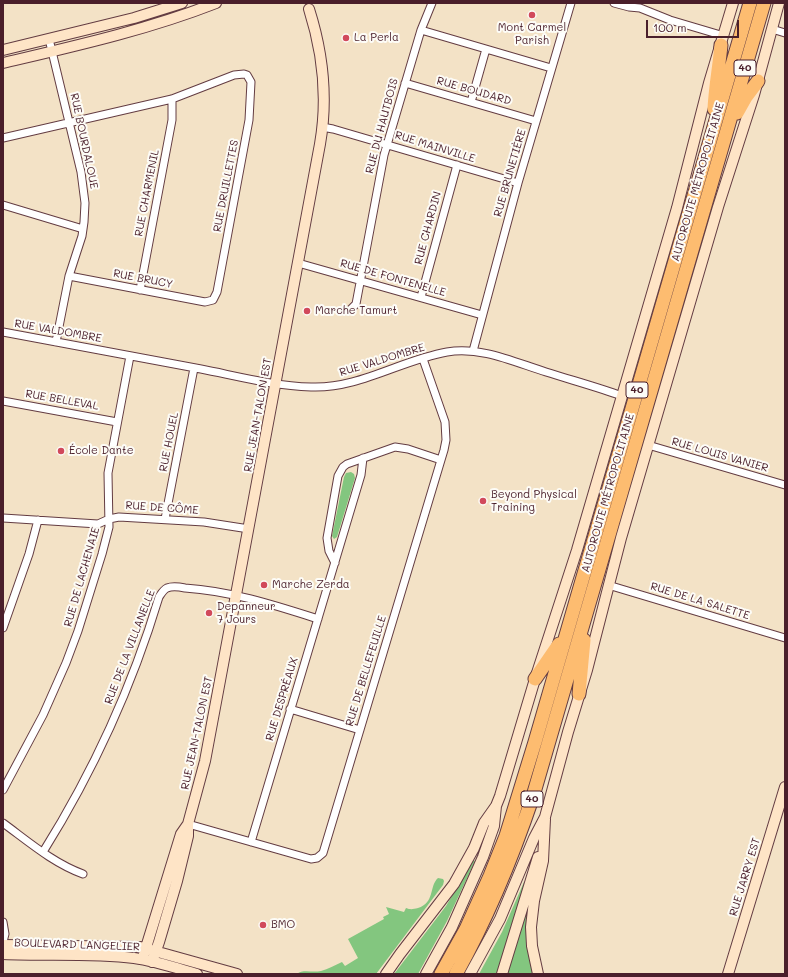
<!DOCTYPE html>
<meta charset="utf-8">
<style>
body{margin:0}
#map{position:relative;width:788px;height:977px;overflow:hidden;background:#f3e2c6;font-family:Mali,sans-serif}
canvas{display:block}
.frame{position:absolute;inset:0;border:4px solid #4a1f2b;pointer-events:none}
.scale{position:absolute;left:646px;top:20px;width:93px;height:18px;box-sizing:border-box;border:2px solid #4a1f2b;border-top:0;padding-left:5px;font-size:12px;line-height:14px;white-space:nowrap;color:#4a1f2b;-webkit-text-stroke:3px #fdfcf7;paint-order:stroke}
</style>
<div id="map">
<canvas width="788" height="977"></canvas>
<div class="frame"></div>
<div class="scale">100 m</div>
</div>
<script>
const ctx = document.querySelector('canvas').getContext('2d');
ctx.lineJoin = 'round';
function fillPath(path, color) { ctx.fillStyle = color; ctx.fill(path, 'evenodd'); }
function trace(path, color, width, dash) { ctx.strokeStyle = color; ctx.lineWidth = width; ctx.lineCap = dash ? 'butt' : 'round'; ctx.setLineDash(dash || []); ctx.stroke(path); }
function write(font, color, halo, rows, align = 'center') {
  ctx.font = font + ' Mali,sans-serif'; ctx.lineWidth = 4; ctx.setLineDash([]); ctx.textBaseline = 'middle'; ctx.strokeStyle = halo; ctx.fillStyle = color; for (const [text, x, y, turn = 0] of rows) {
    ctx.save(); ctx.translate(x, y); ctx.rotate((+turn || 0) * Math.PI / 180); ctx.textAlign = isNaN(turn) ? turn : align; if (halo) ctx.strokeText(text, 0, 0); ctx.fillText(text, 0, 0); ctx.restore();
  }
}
fillPath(new Path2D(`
 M 351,472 L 354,474 L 355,478 L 337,537 L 334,539 L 332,536 L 344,477 L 346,473 Z
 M 473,860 L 475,861 L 447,921 L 418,974 L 394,974 L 446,906 Z
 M 438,878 L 443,879 L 444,881 L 443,885 L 376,974 L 297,974 C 303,969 312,973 321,971 C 328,969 335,965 342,962 L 345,966 L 358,958 L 348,939 L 384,919 L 383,917 L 389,914 L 386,907 L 404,912 L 406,908 C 411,910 413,909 418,908 C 435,903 429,886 438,878 Z
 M 524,882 L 526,882 L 498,974 L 479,974 L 502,932 Z
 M 528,907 L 529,907 L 534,974 L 507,974 Z`), '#83c67f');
const street = new Path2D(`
 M 614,3 L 629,7 L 640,8 L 670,20 L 724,36
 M 772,29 L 785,33
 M 421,30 L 551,68
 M 49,39 L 81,172 L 85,203 L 84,222 L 82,236 L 69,276 L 56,342
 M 405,83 L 536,121
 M 471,102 L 486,49
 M 322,127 L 333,129 L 518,183
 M 3,138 L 172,99 L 234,75 L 244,74 L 247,75 L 251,82 L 249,120 L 217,292 L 213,300 L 205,302 L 69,276
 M 3,205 L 83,229
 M 298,263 L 482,315
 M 140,290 L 172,120 L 172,99
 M 421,297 L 457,165
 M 351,309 L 356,304 L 384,155 L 421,30 L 432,3
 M 3,332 C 69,344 135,357 201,369 C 237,376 274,386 311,387 C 359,389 401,360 447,352 C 480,346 514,362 546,372 C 571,380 597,387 622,396
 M 473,351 L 518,183 L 571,3
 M 3,401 L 117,422
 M 648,445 L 785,485
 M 3,518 L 98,524 L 109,519 L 119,517 L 204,522 L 249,529
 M 165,519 L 194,368
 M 335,563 L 329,551 L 327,538 L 338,476 L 343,467 L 347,464 L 395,447 L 408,449 L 441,460
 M 608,585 L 785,638
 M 3,628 L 29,554 L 38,520
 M 290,709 L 360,730
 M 3,790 L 43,715 L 66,663 L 78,631 L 102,554 L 109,527 L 108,473 L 130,356
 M 3,823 C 29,842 53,863 83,874
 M 188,824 L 311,859 L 317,858 L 323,853 L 444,450 L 446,440 L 445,422 L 423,359
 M 251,842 L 361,475 L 363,458
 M 43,852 C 93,772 132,687 159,597 C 161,594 163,590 167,588 C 172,586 180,587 185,588 C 231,591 274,605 318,619
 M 3,922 L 5,934 L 3,942`);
const secondary = new Path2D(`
 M 3,50 L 134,18 L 182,3
 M 3,63 C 75,46 147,30 216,3
 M 3,945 L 140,947 L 237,974
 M 3,954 C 47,956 91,953 134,958 C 156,961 176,968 197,974
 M 144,954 L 181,834 L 188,824
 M 152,962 L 159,942 L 177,881 L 188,836 L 188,824 L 205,761 L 320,144 C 328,98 323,53 309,9
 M 386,974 L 400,954 L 454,884 L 474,848 L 484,823 L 496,806 L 500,796 L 535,679 L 577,550 L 677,208 L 709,83 L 733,3
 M 426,974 L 452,927 L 483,857 L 494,826 L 496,806
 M 470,974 L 500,919 L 534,838 L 545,817 L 568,732 L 587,670 L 621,538 L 718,207 L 754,95 L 779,3
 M 502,974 L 538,857
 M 538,974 L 532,946 L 531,927 L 534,901 L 543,861 L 545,819
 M 728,974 L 785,787`);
const highway = new Path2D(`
 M 714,109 C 715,88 719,67 721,45
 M 737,113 L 746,97 L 758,81
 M 535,679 L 559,644
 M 579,694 L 584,640
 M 441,974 L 466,929 L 490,876 L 506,836 L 535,742 L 750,3
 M 456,974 C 488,917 512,858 533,796 L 764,3`);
trace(street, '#633c42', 9);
trace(secondary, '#633c42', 12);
trace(highway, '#633c42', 15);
trace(street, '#fff', 7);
trace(secondary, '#fee4c6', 10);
trace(highway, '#fdbc70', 13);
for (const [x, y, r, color] of [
 [532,15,4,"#d1495b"],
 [346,38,4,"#d1495b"],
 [307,311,4,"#d1495b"],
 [61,451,4,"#d1495b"],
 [483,501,4,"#d1495b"],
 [264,585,4,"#d1495b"],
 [209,613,4,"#d1495b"],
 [263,925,4,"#d1495b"]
]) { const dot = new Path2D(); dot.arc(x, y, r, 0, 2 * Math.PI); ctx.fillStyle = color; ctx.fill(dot); trace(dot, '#fdfcf7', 1.5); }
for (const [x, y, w] of [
 [745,68,22],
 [637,390,22],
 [532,799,22]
]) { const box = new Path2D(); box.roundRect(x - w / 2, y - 8, w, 16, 3); ctx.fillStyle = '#fdfcf7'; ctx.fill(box); trace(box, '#4a1f2b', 1); }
write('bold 10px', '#4a1f2b', null, [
 ["40",745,68],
 ["40",637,390],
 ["40",532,799]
]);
write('11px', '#4a1f2b', '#fdfcf7', [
 ["Mont Carmel",532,28,"center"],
 ["Parish",532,41,"center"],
 ["La Perla",354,38],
 ["Marche Tamurt",315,311],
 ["École Dante",69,451],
 ["Beyond Physical",491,495],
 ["Training",491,508],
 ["Marche Zerda",272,585],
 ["Depanneur",217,607],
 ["7 Jours",217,620],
 ["BMO",271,925]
], 'left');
write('11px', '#4a1f2b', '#fdfcf7', [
 ["RUE BOUDARD",474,91,16],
 ["RUE DU HAUTBOIS",382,126,-75],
 ["RUE BOURDALOUE",84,141,78],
 ["RUE MAINVILLE",435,147,17],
 ["RUE BRUNETIÈRE",510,173,-74],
 ["AUTOROUTE MÉTROPOLITAINE",698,182,-74],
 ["RUE DRUILLETTES",226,186,-79],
 ["RUE CHARMENIL",147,193,-79],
 ["RUE CHARDIN",428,228,-75],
 ["RUE DE FONTENELLE",393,278,16],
 ["RUE BRUCY",143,279,11],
 ["RUE VALDOMBRE",58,331,10],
 ["RUE VALDOMBRE",382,360,-17],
 ["RUE BELLEVAL",62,400,10],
 ["RUE JEAN-TALON EST",258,415,-80],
 ["RUE HOUEL",169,442,-79],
 ["RUE LOUIS VANIER",720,455,16],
 ["AUTOROUTE MÉTROPOLITAINE",608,493,-74],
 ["RUE DE CÔME",162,508,4],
 ["RUE DE LACHENAIE",82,577,-74],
 ["RUE DE LA SALETTE",700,601,17],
 ["RUE DE LA VILLANELLE",130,647,-69],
 ["RUE DE BELLEFEUILLE",366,671,-73],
 ["RUE DESPRÉAUX",282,699,-73],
 ["RUE JEAN-TALON EST",197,733,-78],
 ["RUE JARRY EST",745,877,-73],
 ["BOULEVARD LANGELIER",77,945,2]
]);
</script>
